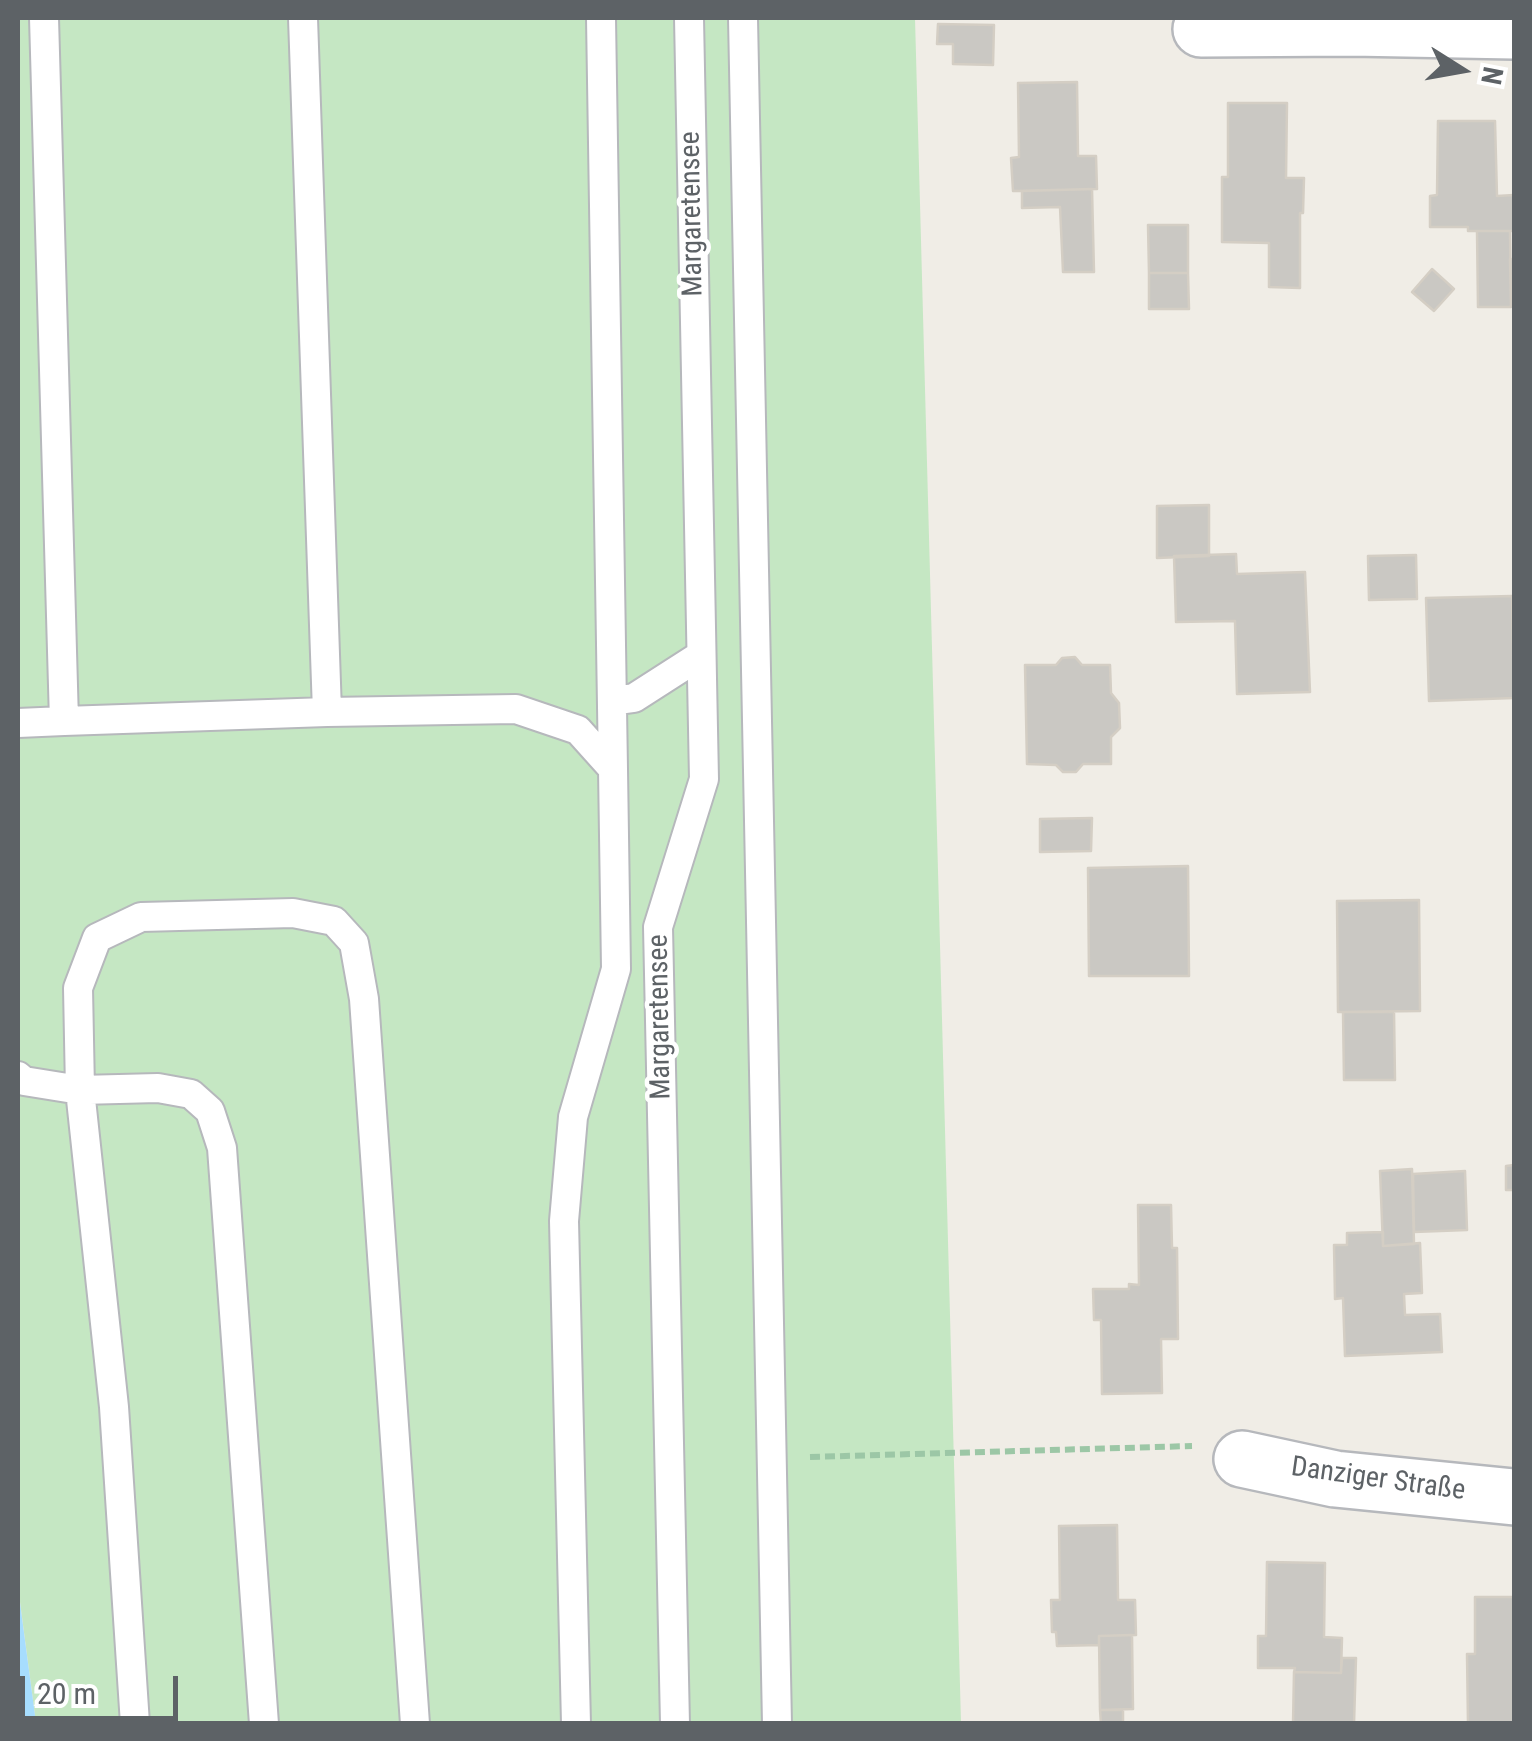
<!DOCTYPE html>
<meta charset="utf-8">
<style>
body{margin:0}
#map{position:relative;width:1532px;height:1741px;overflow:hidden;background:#f0ede6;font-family:"Roboto Condensed",sans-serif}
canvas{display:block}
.frame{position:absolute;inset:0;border:20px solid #5d6266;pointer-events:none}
.north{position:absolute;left:1412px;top:20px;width:100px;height:100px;-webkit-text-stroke:8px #fff;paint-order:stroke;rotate:101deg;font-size:28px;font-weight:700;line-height:40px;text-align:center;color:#5d6266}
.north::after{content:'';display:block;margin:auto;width:35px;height:45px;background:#5d6266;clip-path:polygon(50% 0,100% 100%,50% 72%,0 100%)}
.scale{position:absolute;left:20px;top:1676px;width:158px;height:45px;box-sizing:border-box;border:5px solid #5d6266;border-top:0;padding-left:12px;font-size:30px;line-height:35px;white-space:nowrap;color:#5d6266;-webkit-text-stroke:8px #fff;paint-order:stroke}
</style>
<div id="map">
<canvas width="1532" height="1741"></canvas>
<div class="frame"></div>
<div class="north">N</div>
<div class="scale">20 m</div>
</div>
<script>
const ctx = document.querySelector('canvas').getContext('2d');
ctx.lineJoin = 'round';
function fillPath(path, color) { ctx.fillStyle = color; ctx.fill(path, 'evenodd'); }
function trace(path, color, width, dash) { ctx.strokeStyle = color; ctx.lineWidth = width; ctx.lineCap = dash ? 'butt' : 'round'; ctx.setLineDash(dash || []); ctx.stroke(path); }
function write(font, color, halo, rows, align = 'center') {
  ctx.font = font + ' "Roboto Condensed",sans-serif'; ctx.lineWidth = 9; ctx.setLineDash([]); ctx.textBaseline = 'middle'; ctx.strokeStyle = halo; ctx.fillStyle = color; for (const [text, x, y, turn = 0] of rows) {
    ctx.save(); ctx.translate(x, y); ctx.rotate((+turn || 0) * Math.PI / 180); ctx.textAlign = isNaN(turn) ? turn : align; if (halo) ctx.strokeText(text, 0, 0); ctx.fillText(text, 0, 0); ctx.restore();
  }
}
fillPath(new Path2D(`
 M 18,18 L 915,18 L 961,1723 L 36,1723 L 18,1587 Z`), '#c5e7c3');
fillPath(new Path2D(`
 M 18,1588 L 36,1723 L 18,1723 Z`), '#a7ddfe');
const building = new Path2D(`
 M 938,24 L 994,25 L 993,65 L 953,64 L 953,44 L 937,44 Z
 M 1077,82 L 1078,156 L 1096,156 L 1097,189 L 1013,191 L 1011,158 L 1019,157 L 1018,83 Z
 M 1228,103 L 1287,103 L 1286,178 L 1304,178 L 1303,213 L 1300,213 L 1300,288 L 1269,287 L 1269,243 L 1222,242 L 1222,177 L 1228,177 Z
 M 1438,121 L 1495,121 L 1497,196 L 1514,195 L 1514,231 L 1468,231 L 1468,227 L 1430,227 L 1430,196 L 1437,195 Z
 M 1092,189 L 1094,272 L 1063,272 L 1060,207 L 1022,208 L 1022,191 Z
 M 1148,225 L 1188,225 L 1188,273 L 1149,273 Z
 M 1477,231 L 1510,231 L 1511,307 L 1478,307 Z
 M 1510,259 L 1514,259 L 1514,306 L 1511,306 Z
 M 1432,269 L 1454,289 L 1434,311 L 1412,292 Z
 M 1149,273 L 1188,273 L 1189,309 L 1149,309 Z
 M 1209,505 L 1209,556 L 1157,558 L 1157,506 Z
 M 1236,554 L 1237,574 L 1305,572 L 1310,692 L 1237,694 L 1235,621 L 1176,622 L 1174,556 Z
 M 1416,555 L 1417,599 L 1369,600 L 1368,556 Z
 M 1512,596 L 1514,698 L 1429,701 L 1426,598 Z
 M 1075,657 L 1082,665 L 1110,665 L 1111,693 L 1119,703 L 1120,728 L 1111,737 L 1111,764 L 1083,764 L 1076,772 L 1063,772 L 1056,765 L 1027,764 L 1025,665 L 1056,665 L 1062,658 Z
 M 1092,818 L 1091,851 L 1040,852 L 1040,819 Z
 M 1188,866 L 1189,976 L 1089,976 L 1088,868 Z
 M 1419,900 L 1420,1011 L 1338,1012 L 1337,901 Z
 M 1343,1012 L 1394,1012 L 1395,1080 L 1344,1080 Z
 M 1514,1165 L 1514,1190 L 1506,1190 L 1506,1166 Z
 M 1412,1169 L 1414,1244 L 1383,1246 L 1380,1171 Z
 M 1465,1171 L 1467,1230 L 1414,1232 L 1413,1174 Z
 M 1138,1205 L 1171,1205 L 1172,1248 L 1177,1248 L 1178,1339 L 1161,1339 L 1162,1393 L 1102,1394 L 1101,1320 L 1094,1320 L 1093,1289 L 1129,1289 L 1129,1284 L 1139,1285 Z
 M 1383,1232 L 1383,1246 L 1420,1243 L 1422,1293 L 1404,1294 L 1405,1315 L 1440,1314 L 1442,1352 L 1345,1356 L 1343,1298 L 1335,1299 L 1334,1245 L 1347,1245 L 1347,1233 Z
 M 1117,1525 L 1118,1600 L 1135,1600 L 1136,1635 L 1099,1636 L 1099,1645 L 1057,1646 L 1056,1632 L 1052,1632 L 1051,1600 L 1060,1600 L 1059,1526 Z
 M 1267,1562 L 1325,1563 L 1324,1637 L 1342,1638 L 1341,1673 L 1294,1672 L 1295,1668 L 1258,1668 L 1258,1636 L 1266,1636 Z
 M 1475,1597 L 1514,1597 L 1514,1724 L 1468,1724 L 1467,1654 L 1475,1654 Z
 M 1132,1635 L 1133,1709 L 1100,1710 L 1099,1636 Z
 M 1342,1658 L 1356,1658 L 1354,1724 L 1293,1724 L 1294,1672 L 1341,1673 Z
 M 1100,1710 L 1123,1710 L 1123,1724 L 1101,1724 Z`);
fillPath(building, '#cac8c3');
trace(building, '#d4cec4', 2.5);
const service = new Path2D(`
 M 601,18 L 613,769
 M 743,18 L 777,1724
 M 612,701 L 634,698 L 701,655
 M 327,712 L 516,709 L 578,730 L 613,769 L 616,969 L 573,1117 L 564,1221 L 576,1724
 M 64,721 L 327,712 L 303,18
 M 18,723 L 64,721 L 44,18
 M 18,1076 L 24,1081 L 80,1090 L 114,1407 L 135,1724
 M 264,1724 L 222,1148 L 210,1111 L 191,1094 L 158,1088 L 80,1090 L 78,988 L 97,938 L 141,917 L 293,913 L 334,921 L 354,943 L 364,999 L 415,1724
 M 675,1724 L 658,927 L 704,779 L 689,18`);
const minor = new Path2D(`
 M 1201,29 L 1352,28 L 1514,31
 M 1242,1459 L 1335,1479 L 1514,1497`);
trace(service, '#b6b8bc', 32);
trace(minor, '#b6b8bc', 60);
trace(new Path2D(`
 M 810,1457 L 1192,1446`), '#9cc7a6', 6, [10, 5]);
trace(service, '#fff', 28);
trace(minor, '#fff', 55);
write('28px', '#5d6266', '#fff', [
 ["Margaretensee",693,214,-91],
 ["Margaretensee",661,1017,-91],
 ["Danziger Straße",1378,1480,8]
]);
</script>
